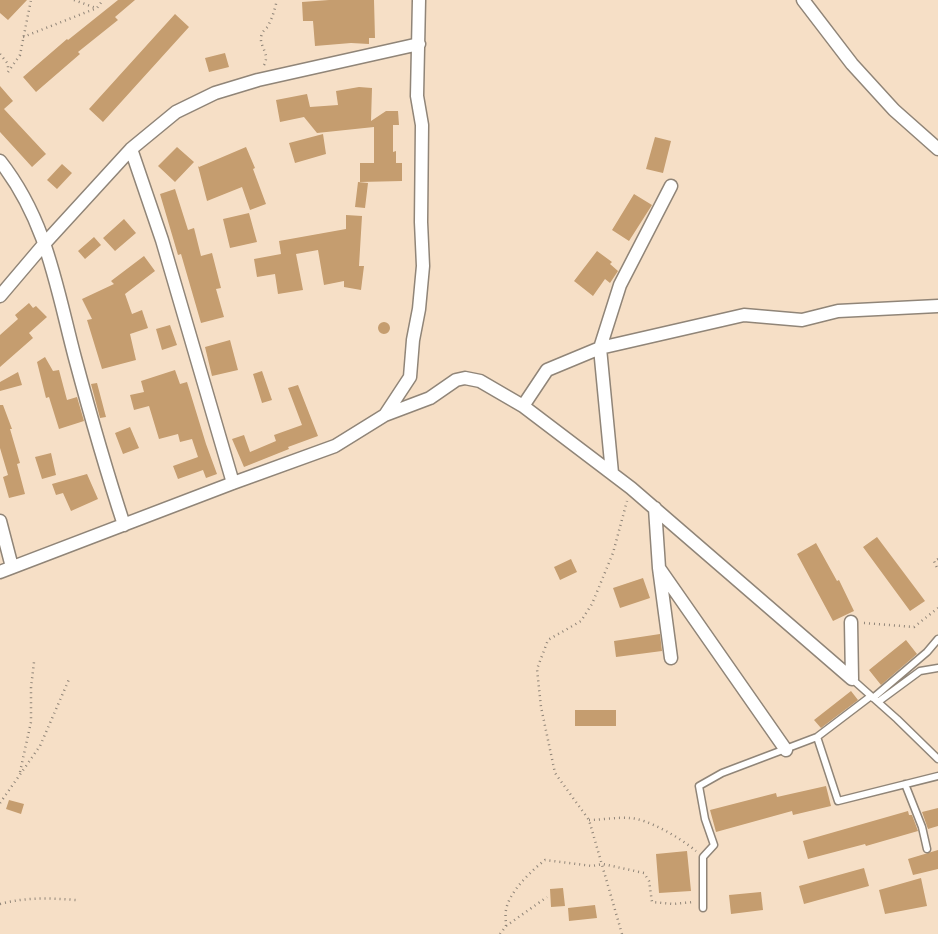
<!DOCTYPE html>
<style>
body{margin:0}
canvas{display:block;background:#f6dfc6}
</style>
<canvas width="938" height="934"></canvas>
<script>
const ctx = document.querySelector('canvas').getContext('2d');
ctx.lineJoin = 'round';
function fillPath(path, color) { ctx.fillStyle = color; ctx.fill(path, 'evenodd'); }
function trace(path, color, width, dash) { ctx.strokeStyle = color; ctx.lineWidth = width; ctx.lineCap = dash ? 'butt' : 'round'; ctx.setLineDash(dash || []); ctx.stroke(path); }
fillPath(new Path2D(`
 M 0,0 L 27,0 L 8,20 L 0,13 Z
 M 118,0 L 135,0 L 115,17 L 118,20 L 78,52 L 80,54 L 36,92 L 23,77 L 67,39 L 68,40 Z
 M 329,0 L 374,0 L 375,38 L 369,38 L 369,44 L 351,43 L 315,46 L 313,21 L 303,21 L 302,2 Z
 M 175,14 L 189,27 L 103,122 L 89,109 Z
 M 225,53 L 229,67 L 209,72 L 205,58 Z
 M 0,86 L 13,101 L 4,109 L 46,154 L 32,167 L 0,132 Z
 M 359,87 L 372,88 L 371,121 L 386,111 L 398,111 L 399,125 L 393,125 L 393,152 L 396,151 L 396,163 L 402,163 L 402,181 L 360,182 L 360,163 L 374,163 L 374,127 L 317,133 L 304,117 L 280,122 L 276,100 L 307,94 L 310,107 L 338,105 L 336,91 Z
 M 323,134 L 326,154 L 295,163 L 289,143 Z
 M 655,137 L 671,141 L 663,173 L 646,169 Z
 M 177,147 L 194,162 L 175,182 L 158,166 Z
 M 246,147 L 255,168 L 253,169 L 266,204 L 250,210 L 242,187 L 207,201 L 198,166 L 199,167 Z
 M 62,164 L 72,173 L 57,189 L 47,180 Z
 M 358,182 L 368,183 L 365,208 L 355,207 Z
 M 175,189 L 188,230 L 194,228 L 201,256 L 212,253 L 221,288 L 216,289 L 224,317 L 201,323 L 181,254 L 178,255 L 160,194 Z
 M 634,194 L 652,205 L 629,241 L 612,230 Z
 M 249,213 L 257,242 L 230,248 L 223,219 Z
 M 346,215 L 362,216 L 359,266 L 364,266 L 361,290 L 344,287 L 344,281 L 324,285 L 318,250 L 296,254 L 303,290 L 278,294 L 275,274 L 257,277 L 254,259 L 281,254 L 279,241 L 346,229 Z
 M 124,219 L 136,233 L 115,251 L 103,238 Z
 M 94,237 L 101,245 L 85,259 L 78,251 Z
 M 597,251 L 612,262 L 610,264 L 618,271 L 610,283 L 605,279 L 593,296 L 574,281 Z
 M 144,256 L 155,271 L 125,294 L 132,314 L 142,310 L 148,328 L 130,334 L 136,360 L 102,369 L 87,320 L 92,319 L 82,299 L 114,284 L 111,281 Z
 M 29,303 L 33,308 L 36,306 L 47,317 L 29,333 L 33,338 L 0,367 L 0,335 L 18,319 L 15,315 Z
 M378 328a6 6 0 1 1 12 0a6 6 0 1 1-12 0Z
 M 170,325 L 177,345 L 162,350 L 156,329 Z
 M 230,340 L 238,370 L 212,376 L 205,347 Z
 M 45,357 L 53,371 L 59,370 L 67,400 L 77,397 L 84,421 L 59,429 L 49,397 L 46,398 L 37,362 Z
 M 175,370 L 180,384 L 187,382 L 206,444 L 217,474 L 206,478 L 203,470 L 178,479 L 173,466 L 198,457 L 192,439 L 180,442 L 178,434 L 159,439 L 149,406 L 134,410 L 130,395 L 144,392 L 141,381 Z
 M 262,371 L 272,400 L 262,403 L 253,374 Z
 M 18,372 L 22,385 L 0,391 L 0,382 Z
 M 97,383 L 106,417 L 100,418 L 91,384 Z
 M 298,385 L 318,436 L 288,447 L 289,449 L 244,467 L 232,439 L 244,435 L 250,452 L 276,441 L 274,435 L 302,425 L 288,388 Z
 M 0,405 L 3,405 L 12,429 L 10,429 L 20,463 L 17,464 L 25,494 L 9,498 L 3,477 L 8,475 L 0,448 Z
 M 130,427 L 139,448 L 123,454 L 115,433 Z
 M 51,453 L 56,475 L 42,479 L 35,457 Z
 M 87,474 L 98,499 L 71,511 L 63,493 L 56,495 L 52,484 Z
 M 877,537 L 925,601 L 910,611 L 863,547 Z
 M 816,543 L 837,581 L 839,580 L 854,611 L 833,621 L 797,554 Z
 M 571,559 L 577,572 L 560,580 L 554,567 Z
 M 643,578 L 650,598 L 620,608 L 613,588 Z
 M 660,634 L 662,651 L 616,657 L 614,641 Z
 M 906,640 L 917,654 L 881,685 L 869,670 Z
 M 851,691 L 858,700 L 821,728 L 814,720 Z
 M 575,710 L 616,710 L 616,726 L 575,726 Z
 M 826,786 L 831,806 L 793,815 L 792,811 L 716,832 L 710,810 L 776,793 L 777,797 Z
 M 9,800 L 24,804 L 21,814 L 6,809 Z
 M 938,808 L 938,826 L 928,829 L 922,812 Z
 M 908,811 L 909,815 L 912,815 L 918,831 L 866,846 L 865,844 L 808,859 L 803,841 Z
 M 938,850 L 938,869 L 913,875 L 908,859 Z
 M 687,851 L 691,891 L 659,893 L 656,854 Z
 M 864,868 L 869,886 L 804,904 L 799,886 Z
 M 921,878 L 927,906 L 885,914 L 879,890 Z
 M 563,888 L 565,906 L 551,907 L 550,889 Z
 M 761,892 L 763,910 L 731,914 L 729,895 Z
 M 595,905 L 597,918 L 569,921 L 568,908 Z`), '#c59d6f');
const lane = new Path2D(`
 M 852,679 L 897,719 L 938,759
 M 873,698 L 927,652 L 938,639
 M 878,702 L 920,671 L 938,668
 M 817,737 L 838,801 L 938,776
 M 905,784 L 922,827 L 927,849
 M 703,908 L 703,857 L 714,845 L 705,819 L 699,786 L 722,773 L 817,737 L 871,696`);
const street = new Path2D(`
 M 803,0 L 852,64 L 894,110 L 938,149
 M 131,149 L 162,240 L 233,483
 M 0,161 C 47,221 56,286 75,358 C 90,414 106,470 124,525
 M 0,296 L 45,243 L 131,149 L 176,112 L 215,93 L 258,80 L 419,44
 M 523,406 L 547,370 L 600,348 L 744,315 L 802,320 L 838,311 L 938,306
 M 385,415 L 430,398 L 456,380 L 465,378 L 480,381 L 523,406 L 631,488 L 852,679
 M 612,473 L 600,348 L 620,285 L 671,186
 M 655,508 L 659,568 L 671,658
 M 0,521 L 12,567
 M 659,568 L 786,750
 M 0,572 L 233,483 L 335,446 L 385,415 L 410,377 L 413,340 L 419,309 L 423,266 L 421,222 L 422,125 L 417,96 L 419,0
 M 851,622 L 852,679`);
trace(lane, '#908578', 9);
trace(street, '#908578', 15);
trace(new Path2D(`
 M 74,0 L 96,8
 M 23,37 L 97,8 L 103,0
 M 0,54 L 8,64 L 8,70
 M 264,65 C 271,53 257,45 262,34 C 263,30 268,28 269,24 C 273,16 275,8 277,0
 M 8,72 L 20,55 L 31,0
 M 938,559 L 934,561 L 938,570
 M 864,623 L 914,627 L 938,608
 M 20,772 L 31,722 L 31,688 L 34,662
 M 0,803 L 40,746 L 70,677
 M 589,820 C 602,820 616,817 629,818 C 647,818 682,839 696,851
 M 0,904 C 26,897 50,898 76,900
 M 506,926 C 506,921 505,915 506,910 C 509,892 531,871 545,860 L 592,866 L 603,864 L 644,873 L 649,881 L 652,902 L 673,904 L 694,902
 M 500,934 L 506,926 L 547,897
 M 622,934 L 589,820 L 555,773 L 541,707 L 537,669 L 548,640 L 581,621 L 592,604 L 613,553 L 627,501`), '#908578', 2.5, [1, 4]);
trace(lane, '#fff', 6);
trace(street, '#fff', 12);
</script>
